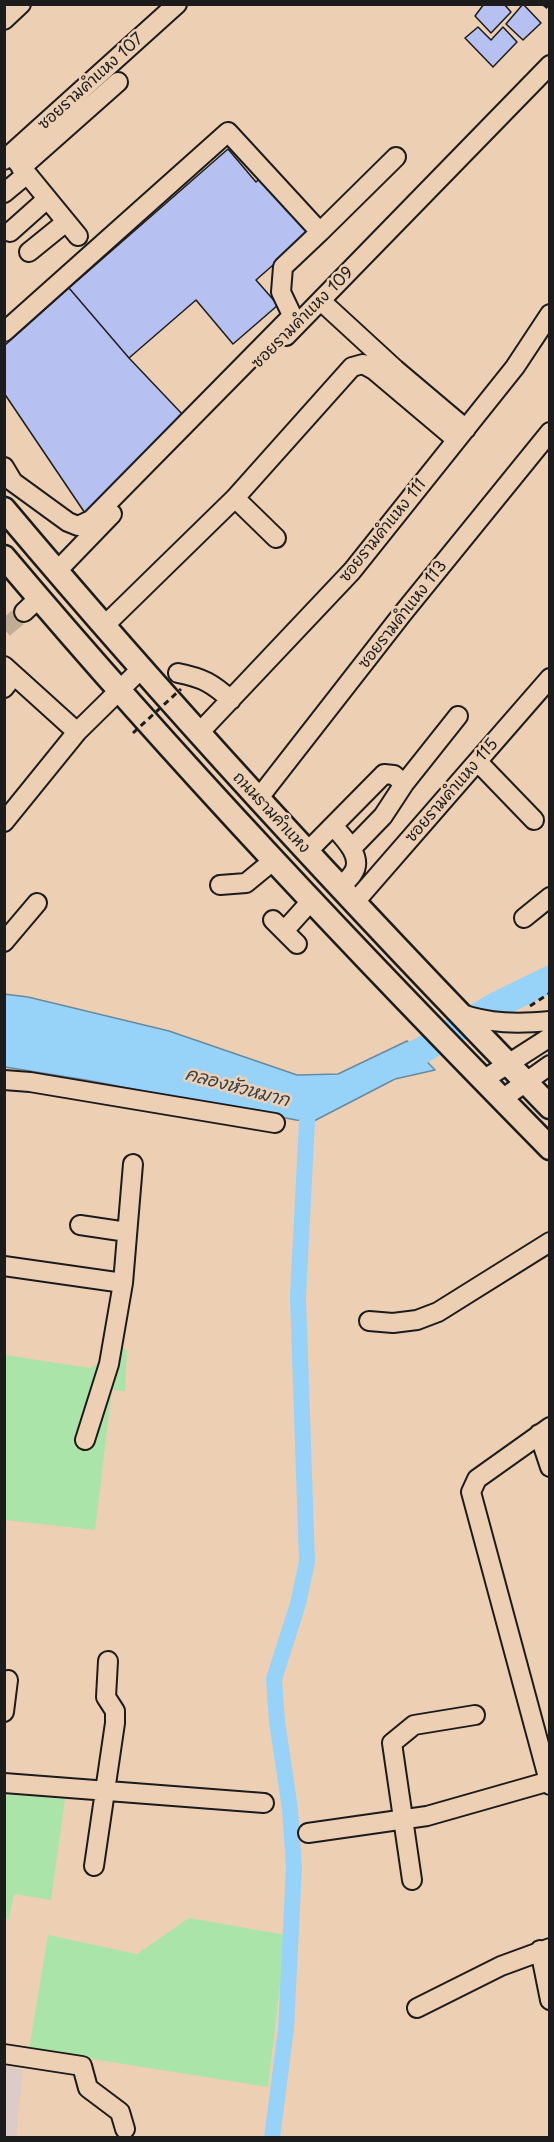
<!DOCTYPE html>
<meta charset="utf-8">
<style>
body{margin:0}
#map{position:relative;width:554px;height:2142px;overflow:hidden;background:#edd0b4;font-family:"Playpen Sans",sans-serif}
canvas{display:block}
.frame{position:absolute;inset:0;border:6px solid #1c1c1c;pointer-events:none}
</style>
<div id="map">
<canvas width="554" height="2142"></canvas>
<div class="frame"></div>
</div>
<script>
const ctx = document.querySelector('canvas').getContext('2d');
ctx.lineJoin = 'round';
function fillPath(path, color) { ctx.fillStyle = color; ctx.fill(path, 'evenodd'); }
function trace(path, color, width, dash) { ctx.strokeStyle = color; ctx.lineWidth = width; ctx.lineCap = dash ? 'butt' : 'round'; ctx.setLineDash(dash || []); ctx.stroke(path); }
function write(font, color, halo, rows, align = 'center') {
  ctx.font = font + ' "Playpen Sans","Playpen Sans Thai",sans-serif'; ctx.lineWidth = 5; ctx.setLineDash([]); ctx.textBaseline = 'middle'; ctx.strokeStyle = halo; ctx.fillStyle = color; for (const [text, x, y, turn = 0] of rows) {
    ctx.save(); ctx.translate(x, y); ctx.rotate((+turn || 0) * Math.PI / 180); ctx.textAlign = isNaN(turn) ? turn : align; if (halo) ctx.strokeText(text, 0, 0); ctx.fillText(text, 0, 0); ctx.restore();
  }
}
fillPath(new Path2D(`
 M 5,2066 L 23,2070 L 16,2137 L 5,2137 Z`), '#dccbc6');
fillPath(new Path2D(`
 M 124,1348 L 127,1351 L 125,1391 L 112,1390 L 95,1530 L 5,1520 L 5,1355 L 90,1368 Z
 M 5,1794 L 65,1799 L 51,1900 L 14,1894 L 9,1919 L 4,1919 Z
 M 189,1918 L 286,1935 L 268,2087 L 29,2049 L 48,1935 L 137,1954 Z`), '#abe4a8');
const water = new Path2D(`
 M 4,994 L 28,997 L 169,1031 L 297,1075 L 338,1074 L 407,1041 L 435,1070 L 395,1079 L 312,1122 L 296,1120 L 86,1080 L 5,1067 Z`);
fillPath(water, '#97d3f8');
trace(water, '#668aa0', 1.5);
trace(new Path2D(`
 M 272,2138 L 286,2029 L 294,1868 L 290,1809 L 277,1721 L 274,1679 L 298,1604 L 307,1562 L 298,1297 L 308,1102`), '#97d3f8', 16);
trace(new Path2D(`
 M 385,1068 L 421,1051 L 495,1006 L 550,979`), '#97d3f8', 27);
const building = new Path2D(`
 M 484,4 L 504,4 L 511,12 L 491,33 L 475,16 Z
 M 523,4 L 541,23 L 523,40 L 506,24 Z
 M 478,27 L 491,40 L 503,27 L 517,42 L 493,67 L 465,38 Z
 M 228,149 L 256,182 L 265,174 L 313,230 L 256,280 L 278,305 L 233,344 L 196,300 L 129,358 L 69,288 Z
 M 69,288 L 129,358 L 184,416 L 89,519 L 4,393 L 4,346 Z`);
fillPath(building, '#b6c0f1');
trace(building, '#1c1c1c', 1.5);
trace(new Path2D(`
 M 4,629 L 24,612`), '#c3ac96', 18, [18, 9]);
const minor = new Path2D(`
 M 4,20 L 21,4
 M 14,158 L 78,236
 M 4,160 L 177,4
 M 21,168 L 118,82
 M 4,193 L 27,174
 M 10,232 L 47,199
 M 320,232 L 396,157
 M 29,252 L 66,222
 M 321,301 L 395,369 L 466,429
 M 4,332 L 228,132 L 320,232 L 283,267 L 281,292 L 291,313 L 290,318 L 91,520 L 78,526 L 68,522 L 13,482 L 4,467
 M 286,336 L 550,65
 M 235,498 L 276,538
 M 57,571 L 112,514
 M 24,612 L 39,598
 M 104,626 L 235,498 L 352,367 L 363,364 L 374,370 L 451,435
 M 4,666 L 14,675 L 4,688
 M 178,673 C 203,678 212,683 231,700
 M 14,675 L 77,732
 M 198,734 L 352,571 L 515,367 L 550,314
 M 478,762 L 534,820
 M 258,799 L 403,613 L 550,432
 M 4,822 L 77,732 L 141,669
 M 333,826 C 343,837 364,857 353,873 C 350,878 344,883 340,888
 M 352,848 L 383,816 L 404,784 L 458,716
 M 307,852 L 384,774 L 394,775 L 404,784
 M 220,885 L 246,883 L 274,860
 M 354,903 L 550,678
 M 524,918 L 550,897
 M 273,920 L 297,944
 M 284,931 L 312,900
 M 4,942 L 37,903
 M 459,1013 C 490,1024 518,1024 550,1021
 M 4,1080 L 30,1082 L 275,1123
 M 483,1080 L 550,1037
 M 502,1099 L 550,1065
 M 80,1225 L 127,1232
 M 4,1266 L 123,1283 L 109,1364 L 85,1440
 M 123,1283 L 133,1164
 M 369,1321 L 393,1323 L 417,1320 L 438,1312 L 550,1242
 M 550,1427 L 477,1479 L 471,1492 L 550,1785
 M 539,1434 L 550,1467
 M 4,1712 L 8,1680
 M 4,1783 L 264,1803
 M 308,1833 L 427,1816 L 550,1781
 M 94,1866 L 115,1723 L 115,1711 L 106,1697 L 108,1661
 M 412,1880 L 392,1743 L 414,1725 L 475,1715
 M 540,1950 L 550,2000
 M 417,2008 L 501,1966 L 550,1948
 M 4,2054 L 82,2066 L 88,2088 L 120,2112 L 125,2129`);
const major = new Path2D(`
 M 4,509 C 178,716 361,913 550,1107
 M 4,557 C 177,762 362,957 550,1148`);
trace(minor, '#1c1c1c', 22);
trace(major, '#1c1c1c', 27);
trace(new Path2D(`
 M 543,4 L 550,10
 M 530,1006 L 550,993`), '#1c1c1c', 3, [6, 4.5]);
trace(minor, '#edd0b4', 18);
trace(major, '#edd0b4', 22);
trace(new Path2D(`
 M 133,733 L 181,689`), '#1c1c1c', 3, [6, 4.5]);
write('16px', '#1c1c1c', '#edd0b4', [
 ["ซอยรามคำแหง 107",91,82,-42],
 ["ซอยรามคำแหง 109",303,318,-45],
 ["ซอยรามคำแหง 111",383,531,-51],
 ["ซอยรามคำแหง 113",403,615,-52],
 ["ซอยรามคำแหง 115",452,791,-49],
 ["ถนนรามคำแหง",271,813,47]
]);
write('italic 18px', '#354148', '#edd0b4', [
 ["คลองหัวหมาก",237,1088,15]
]);
</script>
